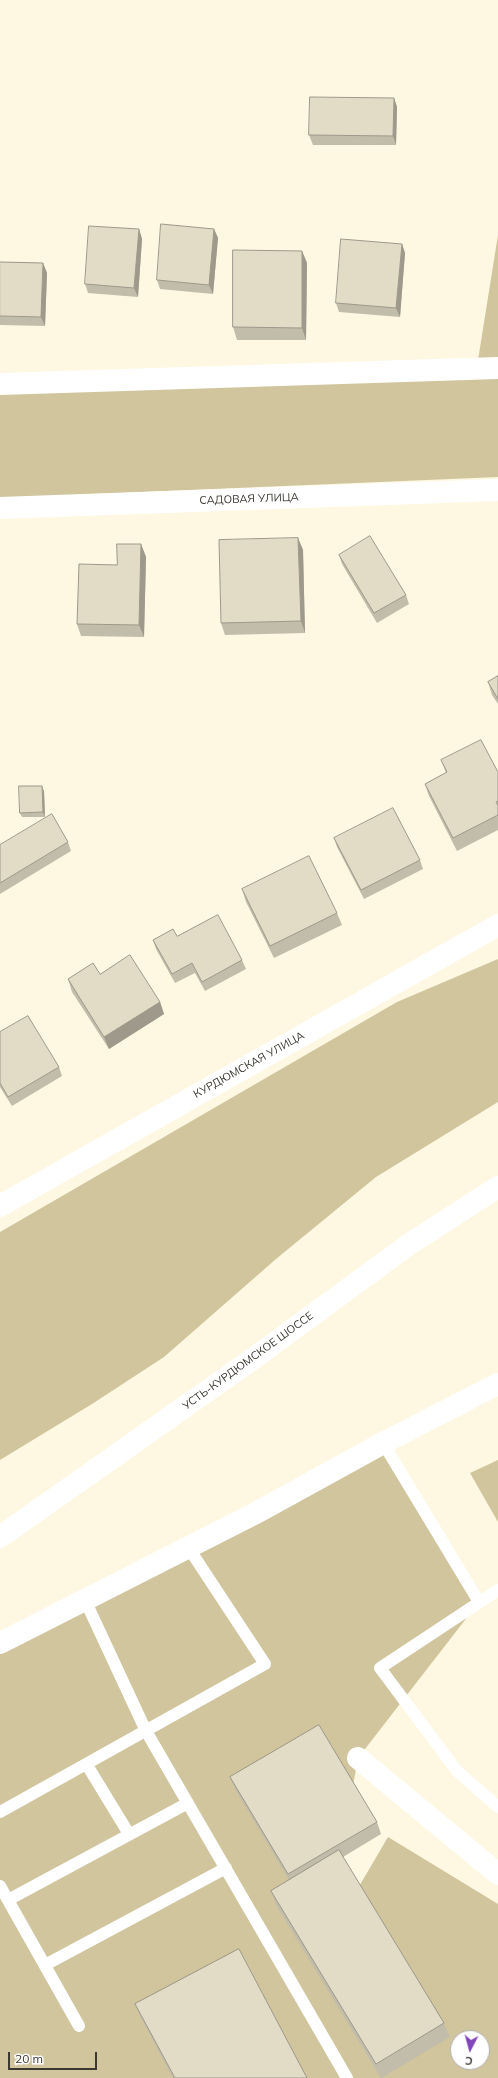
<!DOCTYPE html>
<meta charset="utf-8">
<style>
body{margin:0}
#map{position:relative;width:498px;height:2078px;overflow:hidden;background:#fef8e2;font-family:Mulish,sans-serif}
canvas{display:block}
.north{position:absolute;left:450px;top:2030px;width:40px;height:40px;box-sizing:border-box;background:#fff;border:1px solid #b1afac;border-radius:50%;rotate:186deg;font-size:11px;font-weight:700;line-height:16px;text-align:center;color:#3b3830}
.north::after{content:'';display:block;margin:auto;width:14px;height:18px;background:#8146bc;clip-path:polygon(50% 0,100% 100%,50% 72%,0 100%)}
.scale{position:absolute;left:8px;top:2052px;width:89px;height:18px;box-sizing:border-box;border:2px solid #3b3830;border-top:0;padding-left:5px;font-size:12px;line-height:14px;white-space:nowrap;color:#3b3830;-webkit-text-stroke:3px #fff;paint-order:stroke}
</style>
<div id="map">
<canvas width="498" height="2078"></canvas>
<div class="north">С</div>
<div class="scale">20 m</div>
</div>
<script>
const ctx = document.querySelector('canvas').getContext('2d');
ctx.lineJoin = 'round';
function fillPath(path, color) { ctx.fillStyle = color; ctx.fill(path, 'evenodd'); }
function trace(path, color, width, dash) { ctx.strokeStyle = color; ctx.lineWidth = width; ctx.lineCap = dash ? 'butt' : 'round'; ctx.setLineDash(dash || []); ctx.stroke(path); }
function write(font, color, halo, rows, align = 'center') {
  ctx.font = font + ' Mulish,sans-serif'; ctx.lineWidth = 3; ctx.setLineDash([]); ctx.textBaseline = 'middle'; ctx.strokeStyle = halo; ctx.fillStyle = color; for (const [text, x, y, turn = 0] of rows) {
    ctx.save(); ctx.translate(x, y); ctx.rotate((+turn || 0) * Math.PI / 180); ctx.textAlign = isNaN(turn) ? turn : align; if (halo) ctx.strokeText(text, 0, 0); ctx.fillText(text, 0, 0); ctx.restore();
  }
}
fillPath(new Path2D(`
 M 498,235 L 498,359 L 478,360 Z
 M 498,377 L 498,477 L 0,498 L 0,394 Z
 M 498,959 L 498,1102 L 376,1177 L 276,1259 L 164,1357 L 92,1404 L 0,1460 L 0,1232 L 397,1002 Z
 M 383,1443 L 479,1602 L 358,1758 L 323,1948 L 388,1837 L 498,1904 L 498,2078 L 0,2078 L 0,1649 ZM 458,2038 L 482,2038 L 482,2062 L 458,2062 Z
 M 498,1460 L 498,1522 L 470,1473 Z`), '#d0c59d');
trace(new Path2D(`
 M 383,1443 L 479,1602
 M 498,1590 L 380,1668 L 457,1771 L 498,1807
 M 85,1600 L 146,1731 L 347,2078
 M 87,1765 L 129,1834
 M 0,1812 L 265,1664 L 188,1547
 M 0,1886 L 79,2026
 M 8,1900 L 188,1803
 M 45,1965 L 226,1868`), '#fff', 12);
trace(new Path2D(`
 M 0,384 L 498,368
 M 0,508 L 498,490
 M 0,1206 L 498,925
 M 358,1758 L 498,1874`), '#fff', 22);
trace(new Path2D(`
 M 0,1537 L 254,1358 L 408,1245 L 498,1187
 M 0,1643 L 254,1514 L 383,1443 L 498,1384`), '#fff', 22);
fillPath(new Path2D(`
 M 394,98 L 397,107 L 396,145 L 313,145 L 309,135 Z
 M 139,229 L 142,239 L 138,297 L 88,293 L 85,284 Z
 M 214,229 L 218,238 L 213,294 L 160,289 L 157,280 Z
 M 402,244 L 405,253 L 400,317 L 339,312 L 336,303 Z
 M 302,251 L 307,263 L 306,340 L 237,340 L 233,327 Z
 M 0,262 L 43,263 L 47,273 L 45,326 L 0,325 Z
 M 298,538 L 303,550 L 305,633 L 225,635 L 221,623 Z
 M 141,544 L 146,557 L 144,637 L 81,636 L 77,624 L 117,565 Z
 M 339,555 L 406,595 L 409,604 L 377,623 L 342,564 Z
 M 498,676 L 498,704 L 492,695 L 488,682 Z
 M 441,760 L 498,772 L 498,830 L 457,851 L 429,796 L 425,784 L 446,773 Z
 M 44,791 L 45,817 L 22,817 L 20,813 Z
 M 334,838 L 420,860 L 423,869 L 364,899 L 337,847 Z
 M 68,842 L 71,851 L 0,894 L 0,845 Z
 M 242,889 L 337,913 L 342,925 L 274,958 L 246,902 Z
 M 177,936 L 242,960 L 246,969 L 205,991 L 195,973 L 175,983 L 156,949 L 153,940 Z
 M 100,974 L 160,1002 L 164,1014 L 109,1049 L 72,992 L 68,979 Z
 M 0,1032 L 59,1067 L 62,1076 L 12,1106 L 0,1087 Z
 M 230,1777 L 377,1822 L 381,1834 L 343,1857 L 444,2023 L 450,2037 L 381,2078 L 276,1905 L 271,1891 L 289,1880 L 235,1789 Z
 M 135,2004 L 307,2078 L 173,2078 L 140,2016 Z`), '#c2bcaa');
fillPath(new Path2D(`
 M 394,98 L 397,107 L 396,145 L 393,136 Z
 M 139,229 L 142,239 L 138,297 L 134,288 Z
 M 214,229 L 218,238 L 213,294 L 209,285 Z
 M 402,244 L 405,253 L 400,317 L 396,308 Z
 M 302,251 L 307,263 L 306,340 L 302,328 Z
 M 43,263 L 47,273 L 45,326 L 41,317 Z
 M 298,538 L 303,550 L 305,633 L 301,621 Z
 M 141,544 L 146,557 L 144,637 L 139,625 Z
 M 42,786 L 44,791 L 45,817 L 43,812 Z
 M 160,1002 L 164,1014 L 109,1049 L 104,1037 Z`), '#9e998b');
const building = new Path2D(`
 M 310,97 L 394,98 L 393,136 L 309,135 Z
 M 161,224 L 214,229 L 209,285 L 157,280 Z
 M 89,226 L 139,229 L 134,288 L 85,284 Z
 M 341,239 L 402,244 L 396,308 L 336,303 Z
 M 233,250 L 302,251 L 302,328 L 233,327 Z
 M 0,262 L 43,263 L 41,317 L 0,316 Z
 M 370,536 L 406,595 L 374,613 L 339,555 Z
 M 298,538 L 301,621 L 221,623 L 219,540 Z
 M 117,544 L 141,544 L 139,625 L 77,624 L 79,564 L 117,565 Z
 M 498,676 L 498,699 L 488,682 Z
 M 481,740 L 498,772 L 498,801 L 496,802 L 498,806 L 498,815 L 453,838 L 425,784 L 447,772 L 441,760 Z
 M 19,786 L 42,786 L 43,812 L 20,813 Z
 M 393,808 L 420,860 L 361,890 L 334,838 Z
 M 52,814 L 68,842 L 0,883 L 0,845 Z
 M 309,856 L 337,913 L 270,946 L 242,889 Z
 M 218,915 L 242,960 L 202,982 L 192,963 L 172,974 L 153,940 L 173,929 L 177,936 Z
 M 130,955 L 160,1002 L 104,1037 L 68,979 L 93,963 L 100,974 Z
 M 28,1016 L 59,1067 L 8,1097 L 0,1083 L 0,1032 Z
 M 319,1725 L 377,1822 L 288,1874 L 230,1777 Z
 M 339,1850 L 444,2023 L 376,2064 L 271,1891 Z
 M 239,1949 L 307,2078 L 175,2078 L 135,2004 Z`);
fillPath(building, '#e2dbc6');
trace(building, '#9e998b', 1);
write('11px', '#3b3830', '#fff', [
 ["САДОВАЯ УЛИЦА",249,499,-2],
 ["КУРДЮМСКАЯ УЛИЦА",249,1065,-29],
 ["УСТЬ-КУРДЮМСКОЕ ШОССЕ",248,1361,-36]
]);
</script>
